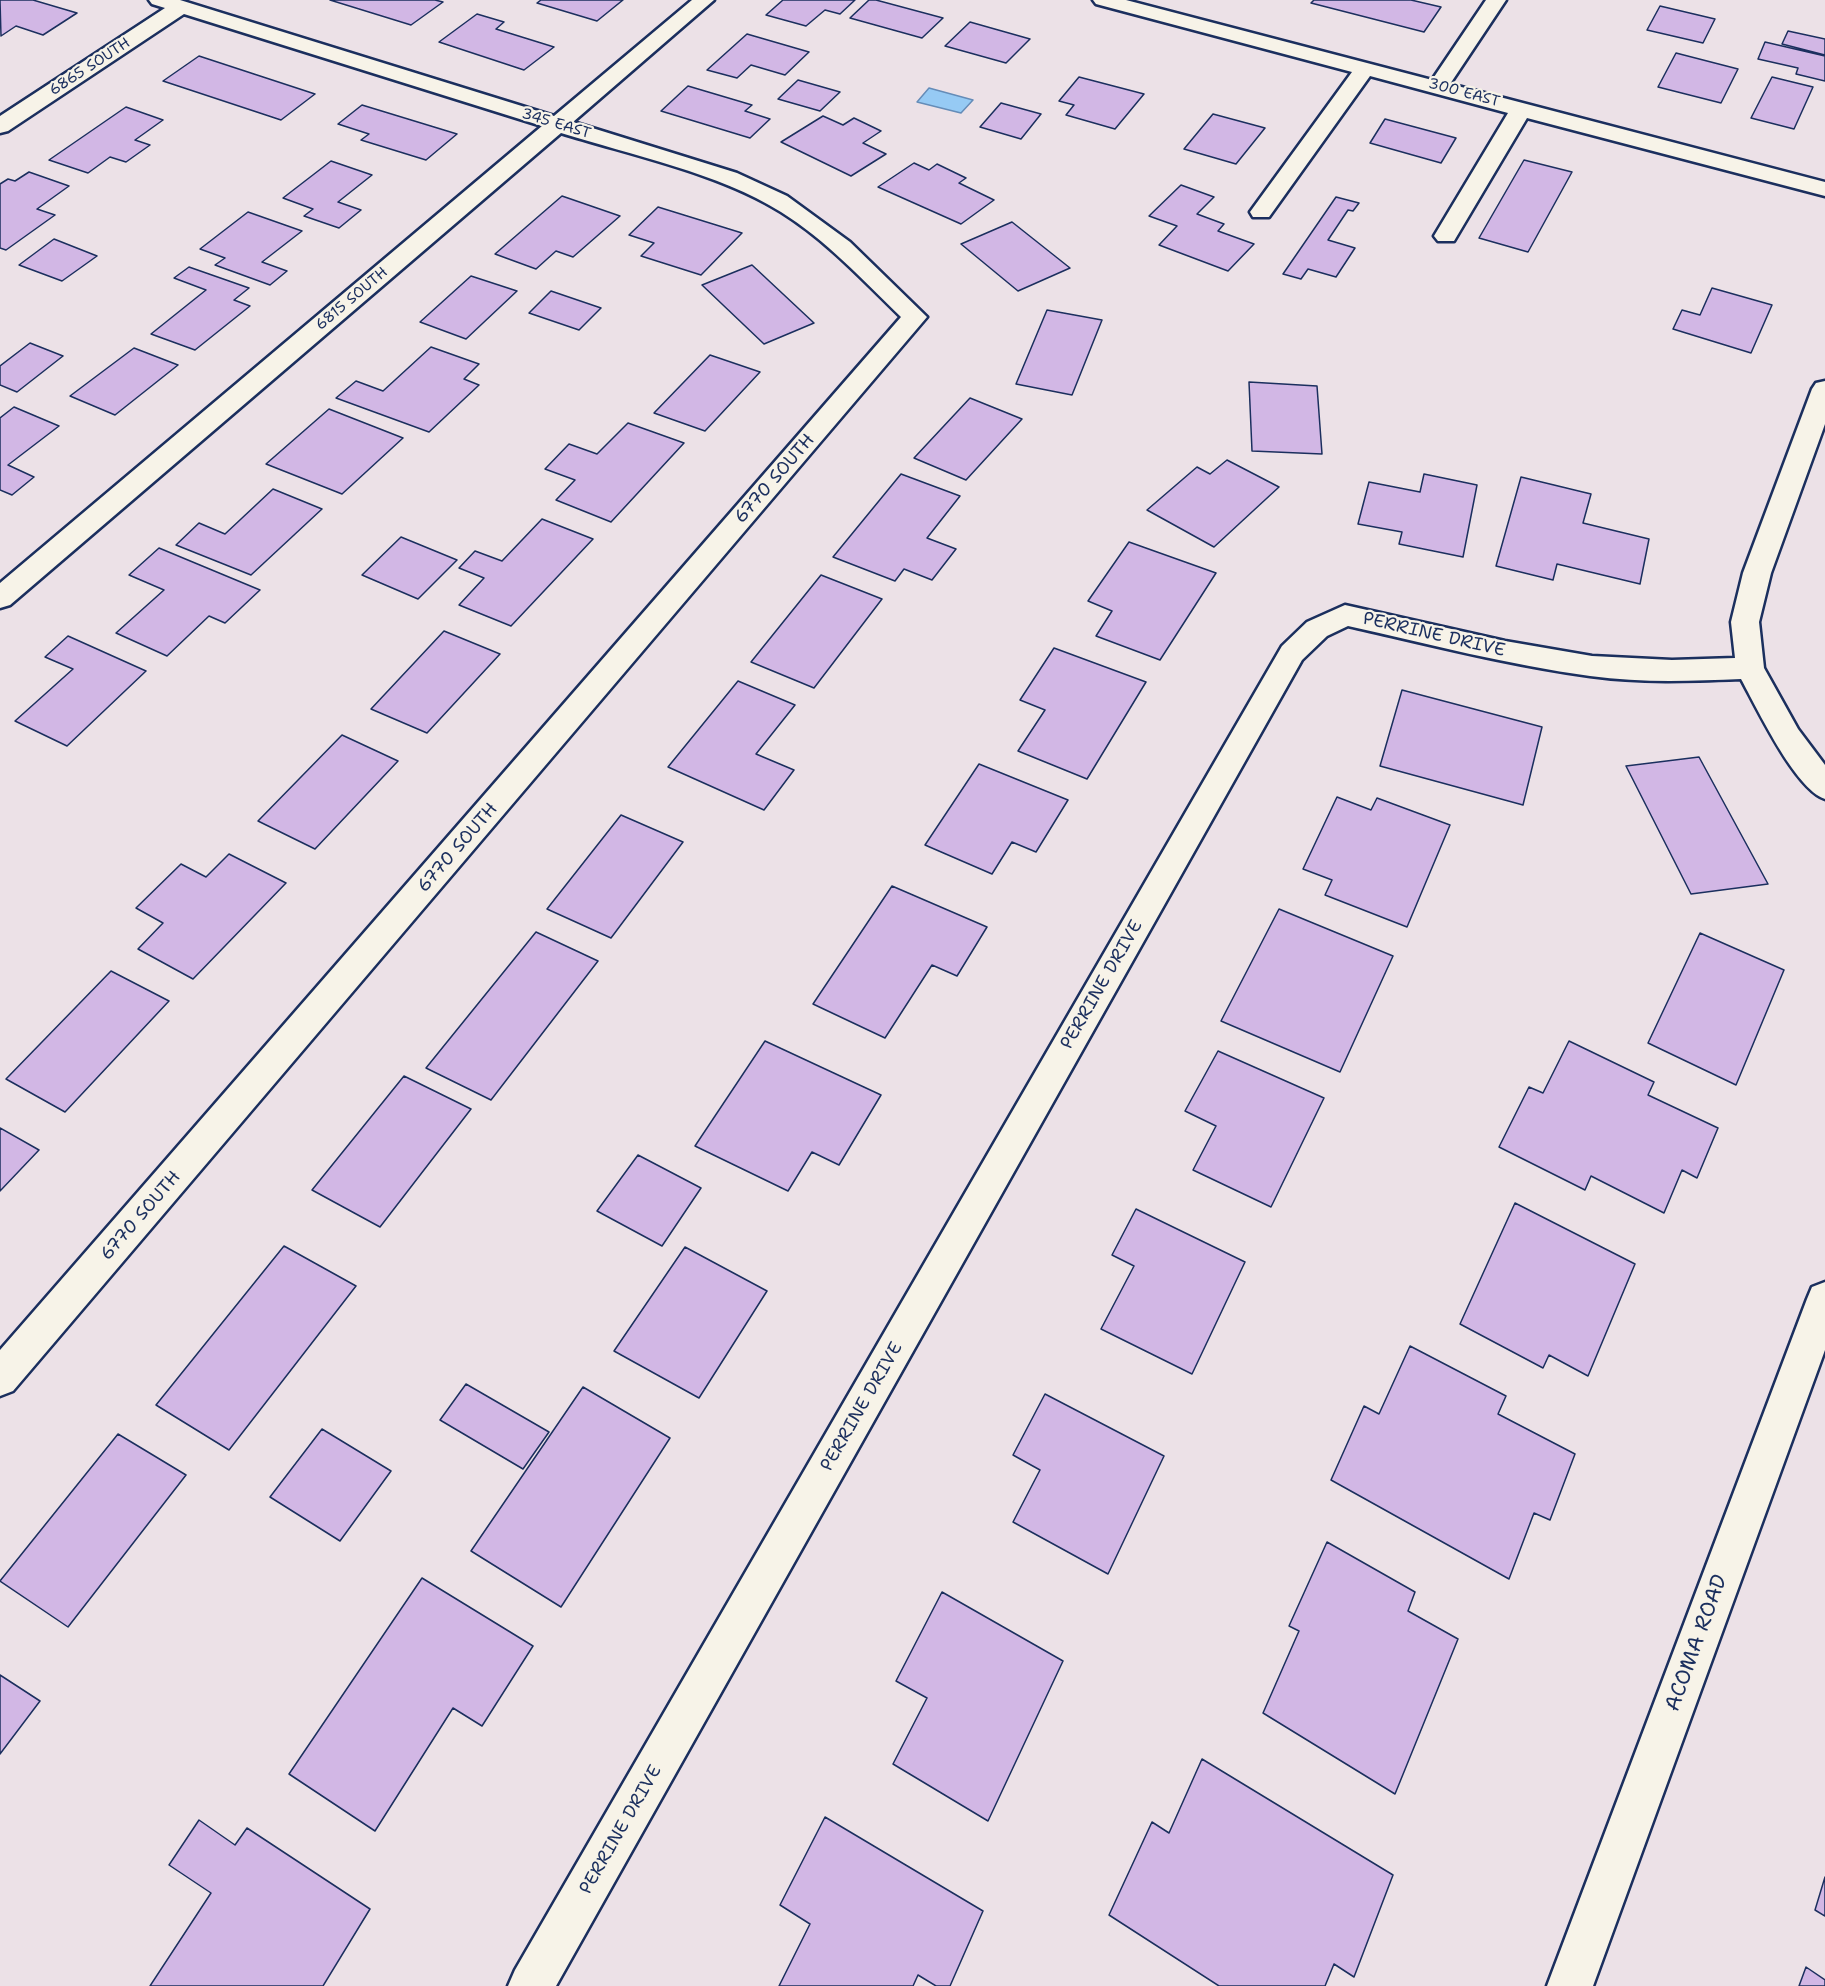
<!DOCTYPE html>
<style>
body{margin:0}
canvas{display:block;background:#ece1e7}
</style>
<canvas width="1825" height="1986"></canvas>
<script>
const ctx = document.querySelector('canvas').getContext('2d');
ctx.lineJoin = 'round';
function fillPath(path, color) { ctx.fillStyle = color; ctx.fill(path, 'evenodd'); }
function trace(path, color, width, dash) { ctx.strokeStyle = color; ctx.lineWidth = width; ctx.lineCap = dash ? 'butt' : 'round'; ctx.setLineDash(dash || []); ctx.stroke(path); }
function write(font, color, halo, rows, align = 'center') {
  ctx.font = font + ' "Shantell Sans",sans-serif'; ctx.lineWidth = 4.5; ctx.setLineDash([]); ctx.textBaseline = 'middle'; ctx.strokeStyle = halo; ctx.fillStyle = color; for (const [text, x, y, turn = 0] of rows) {
    ctx.save(); ctx.translate(x, y); ctx.rotate((+turn || 0) * Math.PI / 180); ctx.textAlign = isNaN(turn) ? turn : align; if (halo) ctx.strokeText(text, 0, 0); ctx.fillText(text, 0, 0); ctx.restore();
  }
}
const water = new Path2D(`
 M 929,88 L 973,100 L 961,113 L 917,102 Z`);
fillPath(water, '#96caf4');
trace(water, '#658cb8', 1.5);
const building = new Path2D(`
 M 0,0 L 33,0 L 77,13 L 43,35 L 16,26 L 1,36 Z
 M 330,0 L 435,0 L 443,2 L 411,25 Z
 M 541,0 L 623,0 L 597,21 L 537,3 Z
 M 783,0 L 855,0 L 840,14 L 825,10 L 806,26 L 766,15 Z
 M 869,0 L 876,0 L 943,18 L 922,38 L 850,18 Z
 M 1314,0 L 1411,0 L 1441,7 L 1424,32 L 1311,3 Z
 M 1660,6 L 1715,19 L 1703,43 L 1647,30 Z
 M 477,14 L 504,22 L 496,29 L 554,47 L 524,70 L 439,42 Z
 M 970,22 L 1030,39 L 1006,63 L 945,46 Z
 M 1788,31 L 1825,39 L 1825,55 L 1782,44 Z
 M 747,34 L 809,52 L 785,75 L 751,65 L 737,78 L 707,70 Z
 M 1765,42 L 1825,56 L 1825,81 L 1796,74 L 1798,68 L 1758,59 Z
 M 1676,53 L 1738,69 L 1721,103 L 1658,87 Z
 M 199,56 L 315,94 L 281,120 L 163,81 Z
 M 1079,77 L 1144,94 L 1115,129 L 1066,115 L 1074,105 L 1059,101 Z
 M 1772,77 L 1813,87 L 1794,129 L 1751,118 Z
 M 798,80 L 840,92 L 820,111 L 778,99 Z
 M 688,86 L 752,105 L 745,111 L 770,119 L 750,138 L 661,111 Z
 M 1001,103 L 1041,114 L 1021,139 L 980,127 Z
 M 362,105 L 457,134 L 426,160 L 361,140 L 369,134 L 338,124 Z
 M 126,107 L 163,120 L 135,140 L 150,145 L 126,162 L 110,157 L 88,173 L 49,160 Z
 M 1213,114 L 1265,128 L 1236,164 L 1184,149 Z
 M 823,116 L 843,125 L 854,118 L 881,131 L 863,143 L 886,154 L 851,176 L 781,142 Z
 M 1385,119 L 1456,138 L 1441,163 L 1370,143 Z
 M 1524,160 L 1572,172 L 1528,252 L 1479,238 Z
 M 331,161 L 372,175 L 338,202 L 361,210 L 339,228 L 304,216 L 313,209 L 283,198 Z
 M 914,163 L 929,170 L 937,164 L 966,178 L 959,183 L 994,200 L 961,224 L 878,187 Z
 M 29,172 L 69,186 L 37,209 L 55,215 L 6,250 L 0,248 L 0,184 L 8,179 L 15,181 Z
 M 1181,185 L 1214,197 L 1197,214 L 1224,224 L 1218,231 L 1254,244 L 1228,271 L 1159,245 L 1177,226 L 1149,216 Z
 M 562,196 L 620,216 L 573,257 L 556,251 L 536,269 L 495,254 Z
 M 1336,197 L 1359,203 L 1353,211 L 1348,210 L 1328,240 L 1355,248 L 1336,277 L 1308,269 L 1301,279 L 1283,274 Z
 M 658,207 L 742,233 L 701,275 L 641,256 L 654,243 L 629,235 Z
 M 248,212 L 302,231 L 262,262 L 287,271 L 270,285 L 215,265 L 225,258 L 200,249 Z
 M 1012,222 L 1070,268 L 1018,291 L 961,244 Z
 M 54,239 L 97,256 L 62,281 L 19,265 Z
 M 752,265 L 814,323 L 764,344 L 702,285 Z
 M 189,267 L 249,288 L 234,300 L 250,306 L 195,350 L 151,334 L 206,290 L 174,278 Z
 M 471,276 L 517,291 L 466,339 L 420,322 Z
 M 1712,288 L 1772,305 L 1751,353 L 1673,329 L 1682,310 L 1700,315 Z
 M 551,291 L 601,308 L 579,330 L 529,313 Z
 M 1047,310 L 1102,320 L 1072,395 L 1016,384 Z
 M 30,343 L 63,356 L 17,392 L 0,385 L 0,366 Z
 M 431,347 L 479,364 L 464,379 L 479,385 L 429,432 L 336,398 L 356,381 L 383,391 Z
 M 134,348 L 178,365 L 115,415 L 70,396 Z
 M 710,355 L 760,372 L 705,431 L 654,413 Z
 M 1249,382 L 1317,386 L 1322,454 L 1252,451 Z
 M 970,398 L 1022,419 L 966,480 L 914,458 Z
 M 14,407 L 59,426 L 8,465 L 34,477 L 12,495 L 0,490 L 0,418 Z
 M 329,409 L 403,438 L 342,494 L 266,464 Z
 M 628,423 L 684,443 L 611,522 L 556,500 L 575,480 L 545,469 L 569,444 L 597,454 Z
 M 1227,460 L 1279,487 L 1214,547 L 1147,510 L 1197,467 L 1210,474 Z
 M 901,474 L 960,496 L 927,538 L 956,549 L 932,580 L 904,569 L 895,581 L 833,557 Z
 M 1424,474 L 1477,485 L 1463,557 L 1399,544 L 1402,532 L 1358,524 L 1369,482 L 1420,492 Z
 M 1521,477 L 1591,494 L 1583,523 L 1649,539 L 1640,584 L 1557,564 L 1553,580 L 1496,566 Z
 M 273,489 L 322,509 L 251,575 L 176,545 L 199,523 L 225,534 Z
 M 542,519 L 593,539 L 511,626 L 459,605 L 484,578 L 459,568 L 475,551 L 502,561 Z
 M 401,537 L 457,560 L 418,599 L 362,575 Z
 M 1129,542 L 1216,573 L 1160,660 L 1096,636 L 1112,611 L 1088,601 Z
 M 159,548 L 260,590 L 225,623 L 209,616 L 167,656 L 116,633 L 164,590 L 129,575 Z
 M 821,575 L 882,599 L 814,688 L 751,662 Z
 M 444,631 L 500,654 L 427,733 L 371,709 Z
 M 68,636 L 146,671 L 67,746 L 15,721 L 73,669 L 45,657 Z
 M 1054,648 L 1146,682 L 1087,779 L 1018,751 L 1045,710 L 1020,700 Z
 M 738,681 L 795,705 L 756,754 L 794,770 L 764,810 L 668,767 Z
 M 1402,690 L 1542,727 L 1523,805 L 1380,766 Z
 M 342,735 L 398,761 L 315,849 L 258,821 Z
 M 1699,757 L 1768,884 L 1691,894 L 1626,766 Z
 M 979,764 L 1068,800 L 1036,852 L 1012,842 L 992,874 L 925,845 Z
 M 1337,797 L 1371,810 L 1377,798 L 1450,825 L 1407,927 L 1325,895 L 1332,880 L 1303,869 Z
 M 621,815 L 683,842 L 611,938 L 547,909 Z
 M 229,854 L 286,883 L 193,979 L 138,949 L 163,923 L 136,908 L 181,864 L 206,877 Z
 M 892,886 L 987,927 L 957,976 L 932,965 L 885,1038 L 813,1004 Z
 M 1279,909 L 1393,956 L 1340,1072 L 1221,1021 Z
 M 536,932 L 598,961 L 491,1100 L 426,1068 Z
 M 1700,933 L 1784,970 L 1736,1085 L 1648,1043 Z
 M 111,971 L 169,1001 L 65,1112 L 6,1079 Z
 M 765,1041 L 881,1095 L 839,1165 L 812,1152 L 788,1191 L 695,1146 Z
 M 1569,1041 L 1654,1082 L 1648,1095 L 1718,1128 L 1697,1178 L 1682,1170 L 1664,1213 L 1591,1176 L 1585,1190 L 1499,1147 L 1529,1087 L 1543,1093 Z
 M 1218,1051 L 1324,1098 L 1271,1207 L 1193,1170 L 1216,1126 L 1185,1111 Z
 M 404,1076 L 471,1109 L 380,1227 L 312,1190 Z
 M 0,1128 L 39,1150 L 0,1191 Z
 M 638,1155 L 701,1188 L 662,1246 L 597,1211 Z
 M 1515,1203 L 1635,1264 L 1588,1376 L 1549,1355 L 1543,1368 L 1460,1324 Z
 M 1136,1209 L 1245,1262 L 1192,1374 L 1101,1329 L 1134,1266 L 1112,1255 Z
 M 284,1246 L 356,1286 L 229,1450 L 156,1405 Z
 M 685,1247 L 767,1291 L 699,1398 L 614,1351 Z
 M 1410,1346 L 1506,1396 L 1498,1414 L 1575,1454 L 1550,1520 L 1534,1513 L 1509,1579 L 1331,1480 L 1364,1406 L 1379,1414 Z
 M 466,1384 L 549,1432 L 523,1469 L 440,1420 Z
 M 583,1387 L 670,1438 L 561,1607 L 471,1551 Z
 M 1045,1394 L 1164,1456 L 1108,1574 L 1013,1522 L 1040,1470 L 1013,1455 Z
 M 322,1429 L 391,1471 L 340,1541 L 270,1497 Z
 M 118,1434 L 186,1475 L 68,1627 L 0,1581 Z
 M 1327,1542 L 1415,1592 L 1408,1611 L 1458,1639 L 1395,1794 L 1263,1713 L 1299,1631 L 1289,1626 Z
 M 422,1578 L 533,1646 L 482,1726 L 453,1708 L 375,1831 L 289,1774 Z
 M 942,1592 L 1063,1661 L 988,1821 L 893,1764 L 927,1698 L 896,1681 Z
 M 0,1675 L 40,1701 L 0,1754 Z
 M 1202,1759 L 1393,1875 L 1354,1977 L 1334,1964 L 1325,1986 L 1219,1986 L 1109,1915 L 1152,1822 L 1169,1833 Z
 M 825,1817 L 983,1911 L 950,1986 L 936,1986 L 918,1975 L 913,1986 L 779,1986 L 810,1924 L 780,1905 Z
 M 199,1820 L 235,1845 L 247,1828 L 370,1909 L 323,1986 L 150,1986 L 211,1893 L 169,1865 Z
 M 1825,1877 L 1825,1916 L 1815,1910 Z
 M 1806,1967 L 1825,1980 L 1825,1986 L 1799,1986 Z`);
fillPath(building, '#d2b7e5');
trace(building, '#1b2f5e', 1.5);
const minor = new Path2D(`
 M 149,0 L 180,0 L 554,116 L 692,0 L 714,0 L 573,122 L 737,173 L 787,196 L 850,242 L 927,317 L 13,1391 L 0,1396 L 0,1350 L 901,317 C 863,280 826,240 781,212 C 719,173 631,155 561,133 L 10,605 L 0,608 L 0,583 L 542,126 L 184,14 L 8,131 L 0,133 L 0,116 L 165,8 L 152,4 Z
 M 1093,0 L 1126,0 L 1432,80 L 1486,0 L 1506,0 L 1450,84 L 1825,182 L 1825,196 L 1527,118 L 1454,241 L 1438,241 L 1434,236 L 1508,113 L 1370,76 L 1269,217 L 1253,217 L 1250,212 L 1352,72 L 1096,4 Z
 M 1825,381 L 1825,424 L 1771,573 L 1759,622 L 1764,668 L 1798,729 L 1825,765 L 1825,799 C 1795,789 1757,708 1741,679 C 1691,681 1640,683 1590,676 C 1509,665 1428,644 1348,626 L 1327,636 L 1302,660 L 556,1986 L 508,1986 L 515,1970 L 1282,646 L 1307,622 L 1345,605 L 1505,641 L 1592,656 L 1672,660 L 1735,658 L 1731,622 L 1743,573 L 1812,389 L 1816,383 Z
 M 1825,1282 L 1825,1350 L 1593,1986 L 1547,1986 L 1807,1299 L 1812,1287 Z`);
trace(minor, '#1b2f5e', 5);
fillPath(minor, '#f7f3e8');
write('15px', '#1b2f5e', '#f7f3e8', [
 ["6865 SOUTH",90,67,-33],
 ["300 EAST",1464,93,15],
 ["345 EAST",556,124,17],
 ["6815 SOUTH",352,299,-40]
]);
write('18px', '#1b2f5e', '#f7f3e8', [
 ["6770 SOUTH",775,479,-49],
 ["PERRINE DRIVE",1434,635,13],
 ["6770 SOUTH",458,848,-49],
 ["PERRINE DRIVE",1102,985,-60],
 ["6770 SOUTH",141,1216,-49],
 ["PERRINE DRIVE",862,1407,-60],
 ["PERRINE DRIVE",621,1830,-60]
]);
write('21px', '#1b2f5e', '#f7f3e8', [
 ["ACOMA ROAD",1697,1643,-70]
]);
</script>
